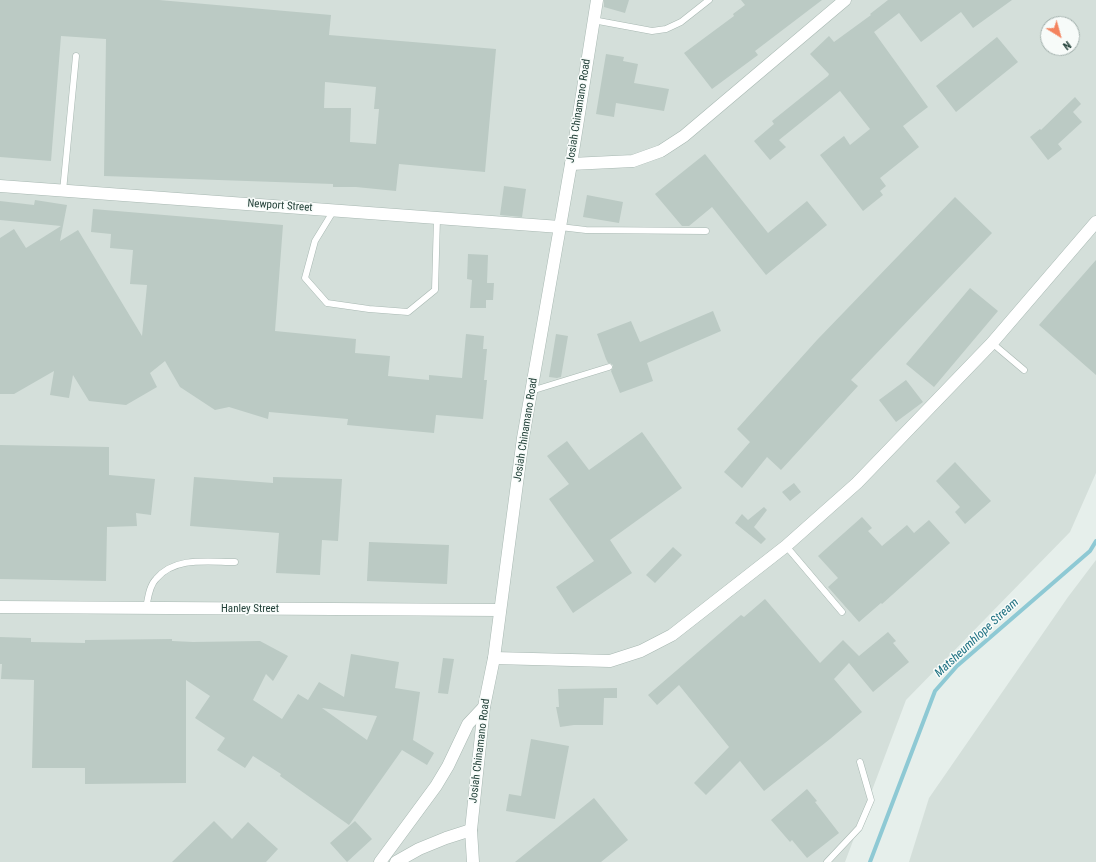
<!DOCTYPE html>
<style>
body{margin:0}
#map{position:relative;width:1096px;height:862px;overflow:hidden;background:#e6efeb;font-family:"Roboto Condensed",sans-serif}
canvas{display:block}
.north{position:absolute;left:1040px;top:16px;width:40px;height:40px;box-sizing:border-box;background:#f7fbf9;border:1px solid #a3b1ad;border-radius:50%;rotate:143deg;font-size:11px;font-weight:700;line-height:16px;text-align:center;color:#24423a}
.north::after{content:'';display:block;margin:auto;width:14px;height:18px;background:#f4845f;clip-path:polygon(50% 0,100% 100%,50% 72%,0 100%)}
</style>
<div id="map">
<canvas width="1096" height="862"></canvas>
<div class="north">N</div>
</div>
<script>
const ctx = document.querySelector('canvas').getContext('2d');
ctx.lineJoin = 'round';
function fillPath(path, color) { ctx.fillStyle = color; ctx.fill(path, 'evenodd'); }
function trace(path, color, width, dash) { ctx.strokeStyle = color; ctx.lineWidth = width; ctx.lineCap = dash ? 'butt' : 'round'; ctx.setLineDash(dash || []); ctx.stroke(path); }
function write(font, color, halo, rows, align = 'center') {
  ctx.font = font + ' "Roboto Condensed",sans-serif'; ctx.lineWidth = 3; ctx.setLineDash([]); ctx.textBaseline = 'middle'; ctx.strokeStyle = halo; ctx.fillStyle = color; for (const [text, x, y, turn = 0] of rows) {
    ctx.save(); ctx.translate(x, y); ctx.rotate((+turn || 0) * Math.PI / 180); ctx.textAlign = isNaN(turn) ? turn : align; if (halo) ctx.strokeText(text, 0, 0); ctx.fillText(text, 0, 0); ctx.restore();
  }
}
fillPath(new Path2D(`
 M 0,0 L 1096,0 L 1096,473 L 1070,532 L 906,700 L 845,862 L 0,862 ZM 1048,24 L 1072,24 L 1072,48 L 1048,48 Z
 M 1096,560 L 1096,862 L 909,862 L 929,798 L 1068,597 Z`), '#d4dfda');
trace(new Path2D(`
 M 870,862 L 935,691 L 957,666 L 1090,551 L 1096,541`), '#8ec9d4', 4);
fillPath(new Path2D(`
 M 0,0 L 159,0 L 331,15 L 329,35 L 496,49 L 485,172 L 399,164 L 396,191 L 356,187 L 333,187 L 333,184 L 104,176 L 106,39 L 61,36 L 51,161 L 0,157 ZM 325,82 L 376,87 L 374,109 L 379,109 L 376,144 L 350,142 L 351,108 L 324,108 Z
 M 604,0 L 629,0 L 625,13 L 604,7 Z
 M 741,0 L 822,0 L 755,51 L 758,55 L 712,89 L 684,53 L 734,16 L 733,14 L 745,5 Z
 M 888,0 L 1012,0 L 973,28 L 961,12 L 921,42 L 899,13 L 874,32 L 928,107 L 903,126 L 919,147 L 880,178 L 886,186 L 880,191 L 883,195 L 863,211 L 820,155 L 844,136 L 850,145 L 870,129 L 840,91 L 779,140 L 786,147 L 770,160 L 754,141 L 774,124 L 772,121 L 828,76 L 829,74 L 810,54 L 829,36 L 834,42 L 871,15 L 870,14 Z
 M 997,37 L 1018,62 L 956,112 L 936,86 Z
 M 606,54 L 624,57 L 623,61 L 638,64 L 634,83 L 669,89 L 664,111 L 616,103 L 614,117 L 596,114 Z
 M 1075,97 L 1081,104 L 1073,112 L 1082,122 L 1058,144 L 1062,149 L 1048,160 L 1030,137 L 1040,129 L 1041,130 Z
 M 705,154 L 768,233 L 807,201 L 827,225 L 766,275 L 712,207 L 689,226 L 682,226 L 655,194 Z
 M 504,186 L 526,189 L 522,217 L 500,215 Z
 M 587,195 L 623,202 L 619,223 L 583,217 Z
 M 955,197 L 992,233 L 851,380 L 858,386 L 781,470 L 767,457 L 742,488 L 724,472 L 750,442 L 737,429 L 817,340 Z
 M 35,200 L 67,205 L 60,241 L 78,230 L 142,336 L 147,285 L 130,284 L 133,250 L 110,248 L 111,234 L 91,232 L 93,209 L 283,225 L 275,331 L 356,339 L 355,353 L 390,356 L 388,376 L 429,380 L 429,375 L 462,378 L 466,334 L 484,336 L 483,349 L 487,349 L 484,380 L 487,380 L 483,419 L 436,415 L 434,433 L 347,425 L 348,419 L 269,412 L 268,419 L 229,407 L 215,410 L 180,387 L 165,361 L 150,373 L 157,387 L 126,405 L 89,401 L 73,375 L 69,398 L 50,395 L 54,371 L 14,394 L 0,394 L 0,238 L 14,229 L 26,248 L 61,226 L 0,220 L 0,201 L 34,205 Z
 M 468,254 L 488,255 L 487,283 L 494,283 L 493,300 L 486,300 L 486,308 L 470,308 L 472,280 L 467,279 Z
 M 1096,260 L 1096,375 L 1039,325 Z
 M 970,288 L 998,311 L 934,387 L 906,364 Z
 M 713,311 L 721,331 L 647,363 L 653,381 L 620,393 L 611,371 L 613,368 L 613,365 L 610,363 L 608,363 L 606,359 L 597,334 L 631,321 L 640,342 Z
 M 556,334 L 568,336 L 561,377 L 557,378 L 549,377 Z
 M 906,380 L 923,402 L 896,422 L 879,400 Z
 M 642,432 L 682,488 L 610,540 L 632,573 L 573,613 L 556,587 L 594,561 L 549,499 L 569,484 L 547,456 L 567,441 L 589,470 Z
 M 0,445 L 109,447 L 109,475 L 155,479 L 151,515 L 136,513 L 137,526 L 107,527 L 106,581 L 0,579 Z
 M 955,462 L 991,501 L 965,524 L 955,512 L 960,507 L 936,481 Z
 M 194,477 L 273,483 L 273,477 L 342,479 L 338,541 L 322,540 L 320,575 L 276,573 L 279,533 L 190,526 Z
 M 794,483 L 801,492 L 790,501 L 782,492 Z
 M 764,507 L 767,510 L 754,527 L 766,539 L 761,544 L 735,523 L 742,514 L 748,520 Z
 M 862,517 L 872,528 L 868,531 L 882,546 L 907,525 L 914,533 L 929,520 L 950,543 L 882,604 L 881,603 L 859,622 L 828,587 L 838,578 L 818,556 Z
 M 369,542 L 449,545 L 447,584 L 367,581 Z
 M 673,547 L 682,555 L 655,583 L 646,575 Z
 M 765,599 L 820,663 L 843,640 L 859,656 L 888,632 L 896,641 L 893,643 L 909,662 L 873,692 L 849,663 L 834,679 L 862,712 L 830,739 L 764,791 L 740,761 L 706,795 L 694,783 L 729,747 L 679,685 L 657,705 L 648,695 L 741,615 L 744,617 Z
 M 0,637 L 31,638 L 31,642 L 85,643 L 85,640 L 172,639 L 172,641 L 193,642 L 260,641 L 288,656 L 273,681 L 266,674 L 253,700 L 282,719 L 298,694 L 308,700 L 319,682 L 344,697 L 351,654 L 399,662 L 395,688 L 420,692 L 413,740 L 434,753 L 427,765 L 402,750 L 349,825 L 280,776 L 281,774 L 253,756 L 245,768 L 217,750 L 225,738 L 195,718 L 210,696 L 186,680 L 186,783 L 85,784 L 85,768 L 32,768 L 34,680 L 1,679 L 2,664 L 0,664 ZM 322,708 L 377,716 L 367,740 Z
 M 443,658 L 454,659 L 448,694 L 438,693 Z
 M 617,688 L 617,698 L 604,698 L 603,725 L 574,725 L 560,727 L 556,707 L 559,707 L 558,689 Z
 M 531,739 L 569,746 L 555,819 L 506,811 L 509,794 L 521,796 Z
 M 807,789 L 817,801 L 815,802 L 839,833 L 807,858 L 792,840 L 790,842 L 771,820 Z
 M 594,798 L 628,840 L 601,862 L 515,862 Z
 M 214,821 L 232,839 L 248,822 L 278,849 L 266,862 L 172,862 Z
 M 355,821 L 372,839 L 347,862 L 330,843 Z`), '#bbcac4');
const service = new Path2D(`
 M 593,20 L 652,31 L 666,29 L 681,22 L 709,0
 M 63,191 L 76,56
 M 334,210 L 315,241 L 305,278 L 327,303 L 369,309 L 408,312 L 435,290 L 437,218
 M 560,227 L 586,230 L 706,231
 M 992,343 L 1024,370
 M 531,391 L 609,367
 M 786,546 L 842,612
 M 146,608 C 148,599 149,586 156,579 C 175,556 209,562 235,562
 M 827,862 L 859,828 L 871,800 L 860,762`);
const minor = new Path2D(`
 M 571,164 L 633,161 L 661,151 L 684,136 L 845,0
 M 0,186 L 560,227
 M 0,607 L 500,610
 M 494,658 L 610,661 L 641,651 L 672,635 L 786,546 L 857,483 L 992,343 L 1096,222
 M 380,862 L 436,786 L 448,766 L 468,724 L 484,707
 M 396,862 L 419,849 L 446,838 L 471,830`);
const tertiary = new Path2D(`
 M 473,862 L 471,830 L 484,707 L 494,658 L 523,438 L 571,164 L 597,0`);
trace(service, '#a8b8b2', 7);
trace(minor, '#a8b8b2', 13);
trace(tertiary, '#a8b8b2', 13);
trace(service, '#fff', 6);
trace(minor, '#fff', 12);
trace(tertiary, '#fff', 12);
write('11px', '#24423a', '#f7fbf9', [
 ["Josiah Chinamano Road",579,111,-81],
 ["Newport Street",280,206,4],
 ["Josiah Chinamano Road",526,430,-81],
 ["Hanley Street",250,609],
 ["Josiah Chinamano Road",480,751,-83]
]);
write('italic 12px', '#1c6f80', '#f7fbf9', [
 ["Matsheumhlope Stream",977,638,-43]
]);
</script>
